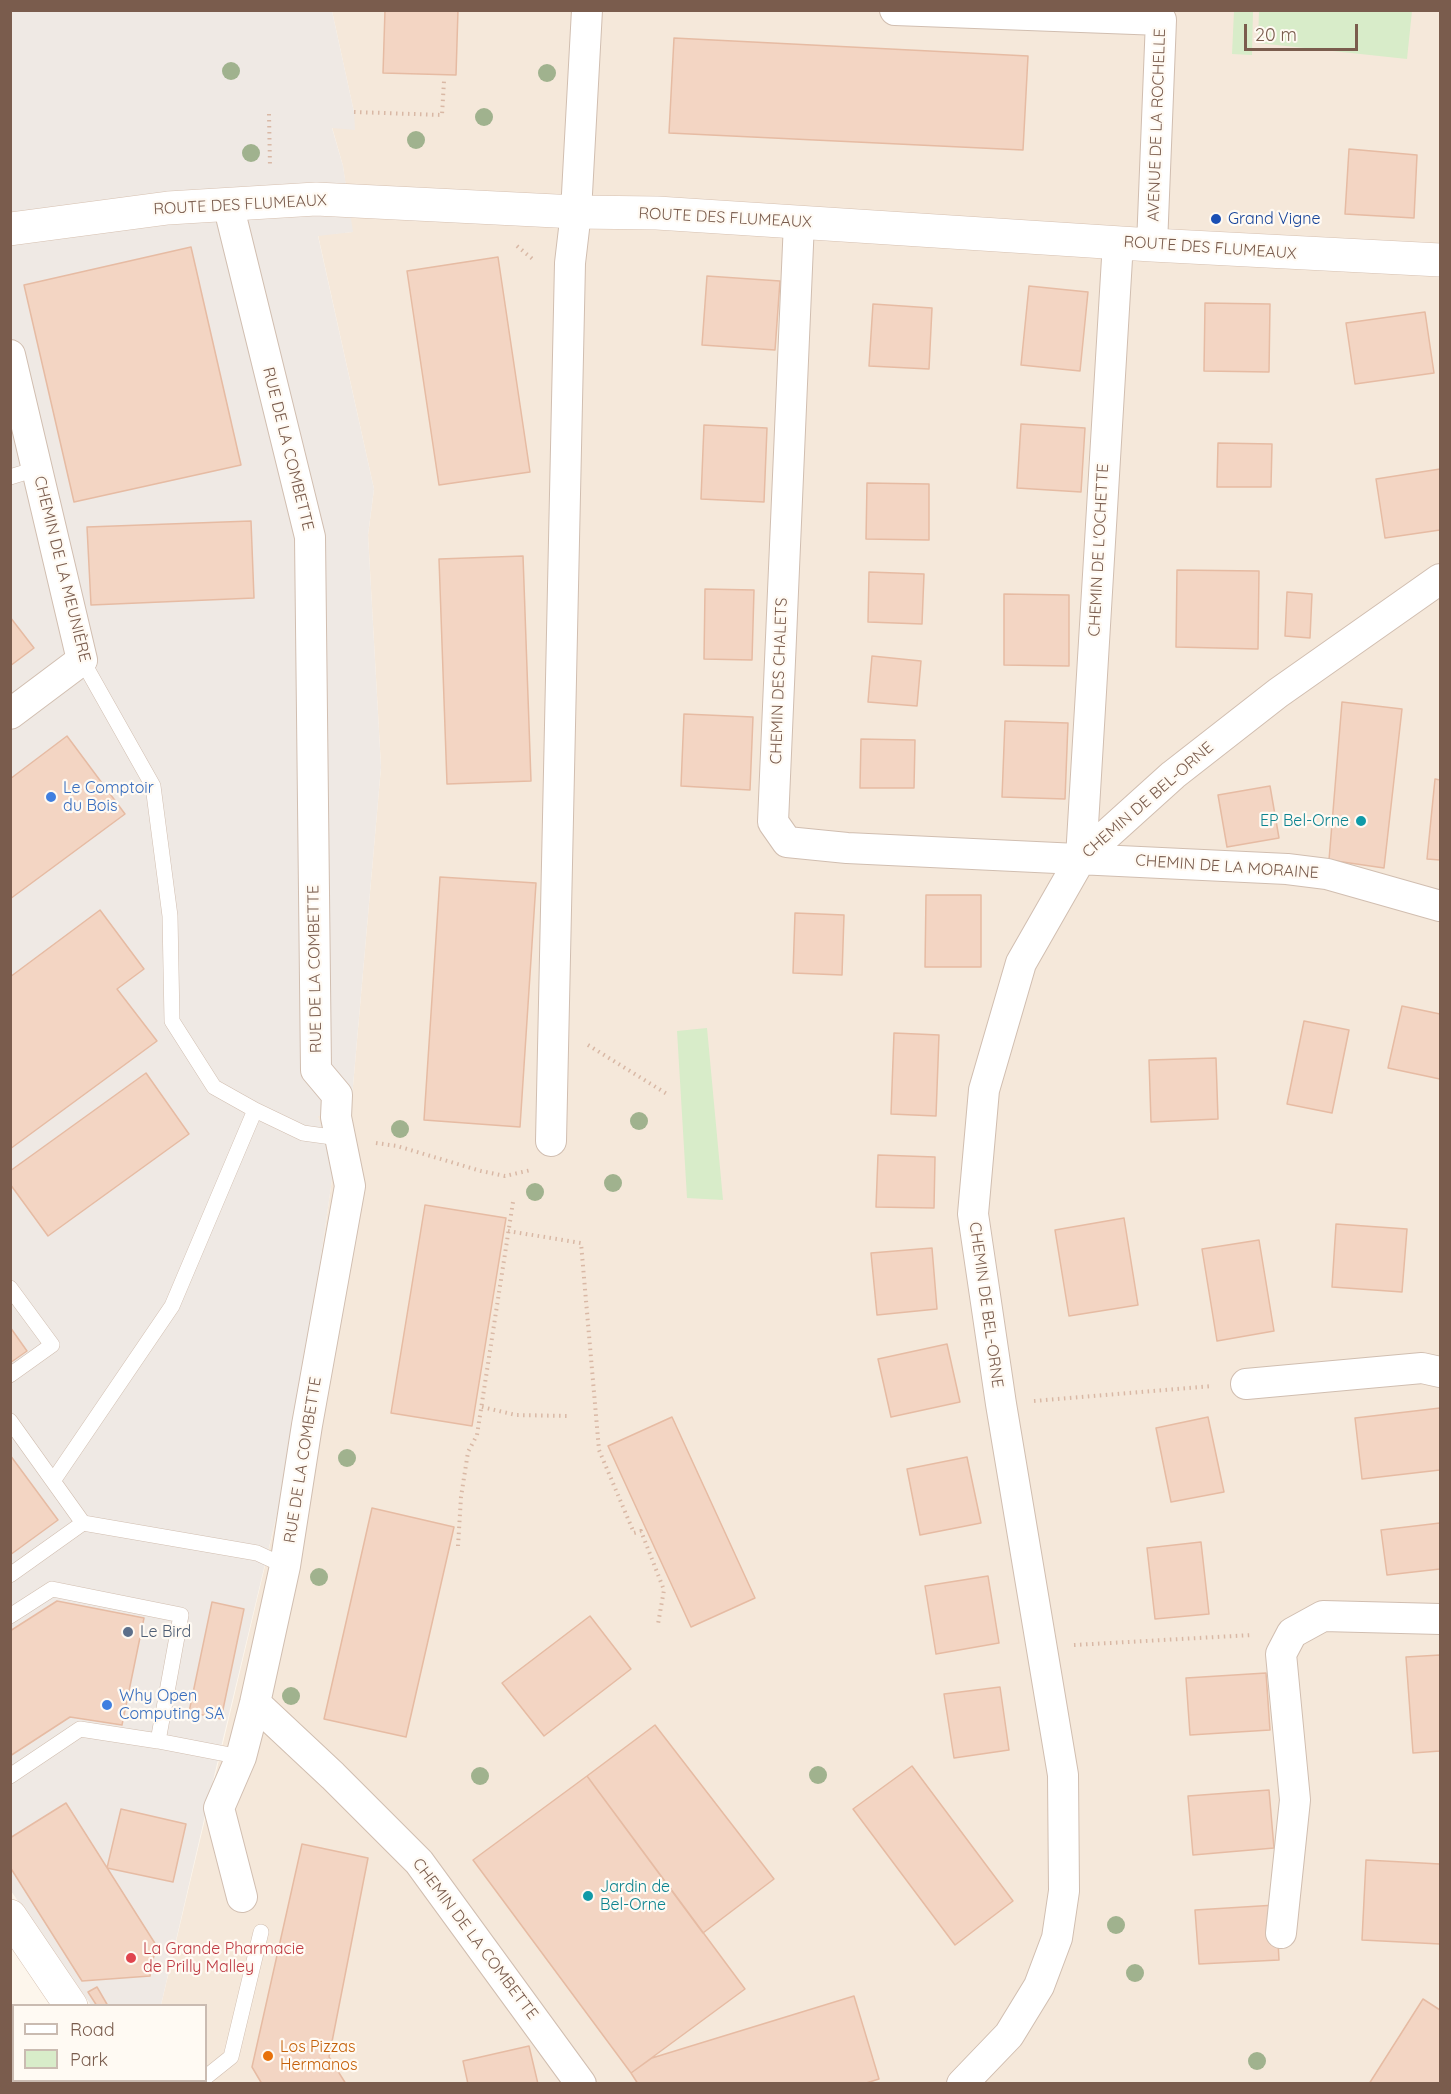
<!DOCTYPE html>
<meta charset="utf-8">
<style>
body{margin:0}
#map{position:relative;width:1451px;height:2094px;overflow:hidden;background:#fdf6ec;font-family:Quicksand,sans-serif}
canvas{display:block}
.frame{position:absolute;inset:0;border:12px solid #7a5c4d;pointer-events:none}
.legend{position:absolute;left:12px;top:2004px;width:195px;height:78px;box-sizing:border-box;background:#fffaf3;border:2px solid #cabbb1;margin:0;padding:8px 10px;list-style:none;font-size:18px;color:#7a5c4d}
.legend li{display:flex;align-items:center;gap:12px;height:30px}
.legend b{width:30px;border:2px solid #cabbb1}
.scale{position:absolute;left:1244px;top:24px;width:114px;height:27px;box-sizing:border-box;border:3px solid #7a5c4d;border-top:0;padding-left:8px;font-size:18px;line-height:21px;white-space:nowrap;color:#7a5c4d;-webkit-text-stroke:4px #fffaf3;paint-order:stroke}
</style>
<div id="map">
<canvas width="1451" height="2094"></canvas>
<div class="frame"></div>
<ul class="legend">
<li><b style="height:8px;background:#fff"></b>Road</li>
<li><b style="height:16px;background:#d8ecc9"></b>Park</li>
</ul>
<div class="scale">20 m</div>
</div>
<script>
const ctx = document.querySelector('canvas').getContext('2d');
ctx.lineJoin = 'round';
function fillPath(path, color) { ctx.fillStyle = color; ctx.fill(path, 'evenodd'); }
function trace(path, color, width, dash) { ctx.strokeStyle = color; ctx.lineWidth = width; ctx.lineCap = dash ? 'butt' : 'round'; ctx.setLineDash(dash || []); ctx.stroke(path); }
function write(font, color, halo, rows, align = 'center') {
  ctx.font = font + ' Quicksand,sans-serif'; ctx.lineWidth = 4.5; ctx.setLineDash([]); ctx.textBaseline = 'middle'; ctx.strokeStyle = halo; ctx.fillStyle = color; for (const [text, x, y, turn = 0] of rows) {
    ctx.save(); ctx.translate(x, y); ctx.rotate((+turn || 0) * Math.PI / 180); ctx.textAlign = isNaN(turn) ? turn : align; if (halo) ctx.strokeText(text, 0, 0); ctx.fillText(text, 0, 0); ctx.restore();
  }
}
fillPath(new Path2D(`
 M 332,11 L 1440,11 L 1440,2083 L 141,2084 L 139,2081 L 206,2080 L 206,2006 L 161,2005 L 296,1435 L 334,1165 L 317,1115 L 350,1120 L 381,767 L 368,535 L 374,489 L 318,235 L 352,232 L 343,166 L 332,127 L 354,112 Z`), '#f5e8da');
fillPath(new Path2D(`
 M 10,11 L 332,11 L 354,112 L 355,130 L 332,128 L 343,166 L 353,232 L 318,236 L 374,489 L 368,535 L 381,767 L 350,1120 L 318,1116 L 334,1165 L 296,1435 L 216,1768 L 161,2005 L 91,2005 L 11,1891 Z`), '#efe9e4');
fillPath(new Path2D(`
 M 1234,11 L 1253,11 L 1252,55 L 1232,54 Z
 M 1259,11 L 1412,11 L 1407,59 L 1258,43 Z
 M 707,1028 L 723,1200 L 687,1198 L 677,1031 Z`), '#d8ecc9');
const building = new Path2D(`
 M 385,10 L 458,10 L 456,75 L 383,73 Z
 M 674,38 L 1028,56 L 1023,150 L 669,133 Z
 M 1349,149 L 1417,155 L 1414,218 L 1345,214 Z
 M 191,247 L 241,465 L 74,502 L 24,285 Z
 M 498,257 L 530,472 L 439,485 L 407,271 Z
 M 707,276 L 780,281 L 775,350 L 702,345 Z
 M 1029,286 L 1088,292 L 1080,371 L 1021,365 Z
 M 1205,303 L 1270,304 L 1269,372 L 1204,371 Z
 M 873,304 L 932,308 L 929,369 L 869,366 Z
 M 1425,312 L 1434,373 L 1355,384 L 1346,323 Z
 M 1021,424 L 1085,428 L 1081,492 L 1017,488 Z
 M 704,425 L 767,428 L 764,502 L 701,499 Z
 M 1218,443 L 1272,444 L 1271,487 L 1217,487 Z
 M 1440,469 L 1440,530 L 1385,538 L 1376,479 Z
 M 867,483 L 929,484 L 929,540 L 866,539 Z
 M 251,521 L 254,598 L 91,605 L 87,527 Z
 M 523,556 L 531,781 L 447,784 L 439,559 Z
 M 1177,570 L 1259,571 L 1258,649 L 1176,647 Z
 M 869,572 L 924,574 L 922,624 L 868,622 Z
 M 705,589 L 754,590 L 752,660 L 704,659 Z
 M 1287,592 L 1312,594 L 1310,638 L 1285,636 Z
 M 1004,594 L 1069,595 L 1069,666 L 1004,665 Z
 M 10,617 L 34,648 L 10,666 Z
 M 872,656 L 921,661 L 917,706 L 868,702 Z
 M 1342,702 L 1402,709 L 1384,868 L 1329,860 Z
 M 684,714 L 753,717 L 750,790 L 681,786 Z
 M 1005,721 L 1068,723 L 1065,799 L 1002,797 Z
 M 67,736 L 125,814 L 10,899 L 10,779 Z
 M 861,739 L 915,740 L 914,788 L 860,788 Z
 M 1435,779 L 1440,780 L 1440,860 L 1427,859 Z
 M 1270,786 L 1279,838 L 1227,847 L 1218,795 Z
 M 440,877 L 536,883 L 520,1127 L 424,1120 Z
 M 926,895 L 981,895 L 981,967 L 925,967 Z
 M 100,910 L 144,969 L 117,989 L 157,1041 L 10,1149 L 10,977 Z
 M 795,913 L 844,915 L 842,975 L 793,973 Z
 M 1402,1006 L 1440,1014 L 1440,1079 L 1388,1068 Z
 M 1304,1021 L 1349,1030 L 1332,1113 L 1287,1104 Z
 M 894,1033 L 939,1035 L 936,1116 L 891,1114 Z
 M 1216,1058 L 1218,1119 L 1151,1122 L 1149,1060 Z
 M 146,1073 L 189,1134 L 48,1236 L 10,1184 L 10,1171 Z
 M 878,1155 L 935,1157 L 934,1208 L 876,1207 Z
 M 425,1205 L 506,1218 L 472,1426 L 391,1413 Z
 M 1124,1218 L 1138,1305 L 1069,1316 L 1055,1230 Z
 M 1336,1224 L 1407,1229 L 1402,1292 L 1332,1287 Z
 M 1259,1240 L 1274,1331 L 1217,1341 L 1202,1249 Z
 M 932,1248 L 937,1309 L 877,1315 L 871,1253 Z
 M 10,1327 L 27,1351 L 10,1363 Z
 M 947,1344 L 960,1402 L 891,1417 L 878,1359 Z
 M 1440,1408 L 1440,1470 L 1362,1479 L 1355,1418 Z
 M 672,1417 L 755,1598 L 691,1627 L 608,1446 Z
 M 1208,1417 L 1224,1492 L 1171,1502 L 1156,1428 Z
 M 10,1455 L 58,1520 L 10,1555 Z
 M 967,1457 L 981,1523 L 920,1535 L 907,1469 Z
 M 372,1508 L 454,1527 L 406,1737 L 324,1719 Z
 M 1440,1523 L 1440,1569 L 1387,1575 L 1381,1530 Z
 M 1201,1542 L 1209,1614 L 1155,1619 L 1147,1548 Z
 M 988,1576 L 999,1643 L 936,1654 L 925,1586 Z
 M 57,1601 L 144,1618 L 122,1725 L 70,1717 L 10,1756 L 10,1631 Z
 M 212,1602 L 244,1609 L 221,1719 L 189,1712 Z
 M 590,1616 L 631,1669 L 544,1736 L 502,1683 Z
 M 1440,1655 L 1440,1751 L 1413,1753 L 1406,1657 Z
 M 1266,1673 L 1270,1730 L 1190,1735 L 1186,1678 Z
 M 1000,1687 L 1009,1750 L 954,1758 L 944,1694 Z
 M 655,1725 L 774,1879 L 703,1933 L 587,1776 Z
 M 912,1766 L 1013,1901 L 955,1945 L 853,1809 Z
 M 587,1776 L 745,1989 L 631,2073 L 473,1860 Z
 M 1269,1790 L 1274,1848 L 1193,1855 L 1188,1796 Z
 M 66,1803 L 156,1945 L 150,1976 L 82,1981 L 10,1867 L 10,1838 Z
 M 121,1809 L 186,1824 L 173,1882 L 107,1868 Z
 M 302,1844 L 368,1858 L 329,2057 L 346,2084 L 262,2084 L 252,2067 Z
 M 1366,1860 L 1440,1864 L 1440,1944 L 1362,1940 Z
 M 1276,1905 L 1279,1960 L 1199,1964 L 1195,1910 Z
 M 97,1987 L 108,2006 L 97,2006 L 88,1992 Z
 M 854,1996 L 879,2079 L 863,2084 L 638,2084 L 631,2073 L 652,2058 Z
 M 1423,1999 L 1440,2010 L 1440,2084 L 1369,2084 Z
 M 529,2046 L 538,2084 L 468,2084 L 463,2061 Z`);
fillPath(building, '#f3d5c3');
trace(building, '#e6bba3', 1.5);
const lane = new Path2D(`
 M 10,477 L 36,469
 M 82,660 L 153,786 L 170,916 L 172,1021 L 214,1087 L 255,1110 L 303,1133 L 339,1138
 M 10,1288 L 52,1345 L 10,1375
 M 10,1421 L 83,1523
 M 53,1481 L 172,1306 L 255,1110
 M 10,1575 L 83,1523 L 257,1553 L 285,1566
 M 10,1616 L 52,1589 L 181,1615 L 158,1741 L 80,1729 L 10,1776
 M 158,1741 L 241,1757
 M 206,2077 L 231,2057 L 261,1932`);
const street = new Path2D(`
 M 895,10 L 1161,20 L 1152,245
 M 228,204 L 310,537 L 316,1070 L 337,1095 L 336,1117 L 350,1186 L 307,1425 L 285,1566 L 255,1703 L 241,1757 L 219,1808 L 242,1897
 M 799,222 L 773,822 L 787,842 L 847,848 L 1287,869 L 1327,874 L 1440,906
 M 10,355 L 82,660 L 10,714
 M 1081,858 L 1118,242
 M 551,1141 L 570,263 L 576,212 L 587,10
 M 1246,1384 L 1422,1368 L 1440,1372
 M 255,1703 L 333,1776 L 419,1862 L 581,2084
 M 1281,1933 L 1295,1800 L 1281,1654 L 1292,1633 L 1323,1616 L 1440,1619
 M 962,2084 L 1009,2035 L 1039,1986 L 1057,1938 L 1064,1891 L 1063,1775 L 1001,1404 L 973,1214 L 984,1090 L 1021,963 L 1081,858 L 1173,775 L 1278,693 L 1440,579`);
const secondary = new Path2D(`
 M 10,229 L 168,208 L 316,199 L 576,212 L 657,213 L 1152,245 L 1440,260
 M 10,1916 L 71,2006
 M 118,2080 L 120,2084
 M 10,2081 L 12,2084`);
trace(lane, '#d1beb0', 16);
trace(street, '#d1beb0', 32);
trace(secondary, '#d6c0b0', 34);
trace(new Path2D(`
 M 354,112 L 442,115 L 444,81
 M 269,114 L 270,167
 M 517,246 L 535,261
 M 588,1045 L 667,1094
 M 376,1143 L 397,1146 L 481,1171 L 505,1176 L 531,1170
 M 508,1231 L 581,1243 L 599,1450 L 634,1533 L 641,1531 L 664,1590 L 658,1624
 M 1034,1401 L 1212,1386
 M 482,1407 L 516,1415 L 568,1416
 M 458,1546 L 461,1497 L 468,1452 L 477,1435 L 513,1202
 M 1074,1645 L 1252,1635`), '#d9b8a5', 4, [1.5, 4.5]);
trace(lane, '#fff', 15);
trace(street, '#fff', 30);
trace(secondary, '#fff', 33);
trace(new Path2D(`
 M 10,2008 L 14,2013
 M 10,2044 L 14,2048
 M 35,2080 L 37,2084
 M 58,2080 L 60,2084`), '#b9a8c9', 1.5);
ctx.fillStyle = '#a0b28e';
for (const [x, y] of [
 [231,71],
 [547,73],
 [484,117],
 [416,140],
 [251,153],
 [639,1121],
 [400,1129],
 [613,1183],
 [535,1192],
 [347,1458],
 [319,1577],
 [291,1696],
 [818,1775],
 [480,1776],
 [1116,1925],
 [1135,1973],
 [1257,2061]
]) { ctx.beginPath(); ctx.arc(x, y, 9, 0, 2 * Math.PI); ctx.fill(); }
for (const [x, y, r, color] of [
 [1216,219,6,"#1a4fb4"],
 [51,797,6,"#3f7fe0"],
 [1361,821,6,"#0f9aa8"],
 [128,1632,6,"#5c6f8a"],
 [107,1705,6,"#3f7fe0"],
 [588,1896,6,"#0f9aa8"],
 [131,1958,6,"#e0444e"],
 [268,2056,6,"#e8710a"]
]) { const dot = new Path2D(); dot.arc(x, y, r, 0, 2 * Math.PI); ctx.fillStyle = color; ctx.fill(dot); trace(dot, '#fffaf3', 2); }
write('16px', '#7a5c4d', '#fffaf3', [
 ["AVENUE DE LA ROCHELLE",1157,125,-88],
 ["ROUTE DES FLUMEAUX",240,205,-3],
 ["ROUTE DES FLUMEAUX",725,218,3],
 ["ROUTE DES FLUMEAUX",1210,248,4],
 ["RUE DE LA COMBETTE",288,449,76],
 ["CHEMIN DE L'OCHETTE",1099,550,-87],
 ["CHEMIN DE LA MEUNIÈRE",62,569,76],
 ["CHEMIN DES CHALETS",779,681,-88],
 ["CHEMIN DE BEL-ORNE",1148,800,-41],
 ["CHEMIN DE LA MORAINE",1227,867,4],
 ["RUE DE LA COMBETTE",315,969,-91],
 ["CHEMIN DE BEL-ORNE",986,1305,82],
 ["RUE DE LA COMBETTE",303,1460,-81],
 ["CHEMIN DE LA COMBETTE",475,1939,53]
]);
write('16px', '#164399', '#fffaf3', [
 ["Grand Vigne",1228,219]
], 'left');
write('16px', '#366cbe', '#fffaf3', [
 ["Le Comptoir",63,788],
 ["du Bois",63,806],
 ["Why Open",119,1696],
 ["Computing SA",119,1714]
], 'left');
write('16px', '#0d838f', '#fffaf3', [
 ["EP Bel-Orne",1349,821],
 ["Jardin de",600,1887,"left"],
 ["Bel-Orne",600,1905,"left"]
], 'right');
write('16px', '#4e5e75', '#fffaf3', [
 ["Le Bird",140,1632]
], 'left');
write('16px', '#be3a42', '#fffaf3', [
 ["La Grande Pharmacie",143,1949],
 ["de Prilly Malley",143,1967]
], 'left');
write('16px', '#c56008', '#fffaf3', [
 ["Los Pizzas",280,2047],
 ["Hermanos",280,2065]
], 'left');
</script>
